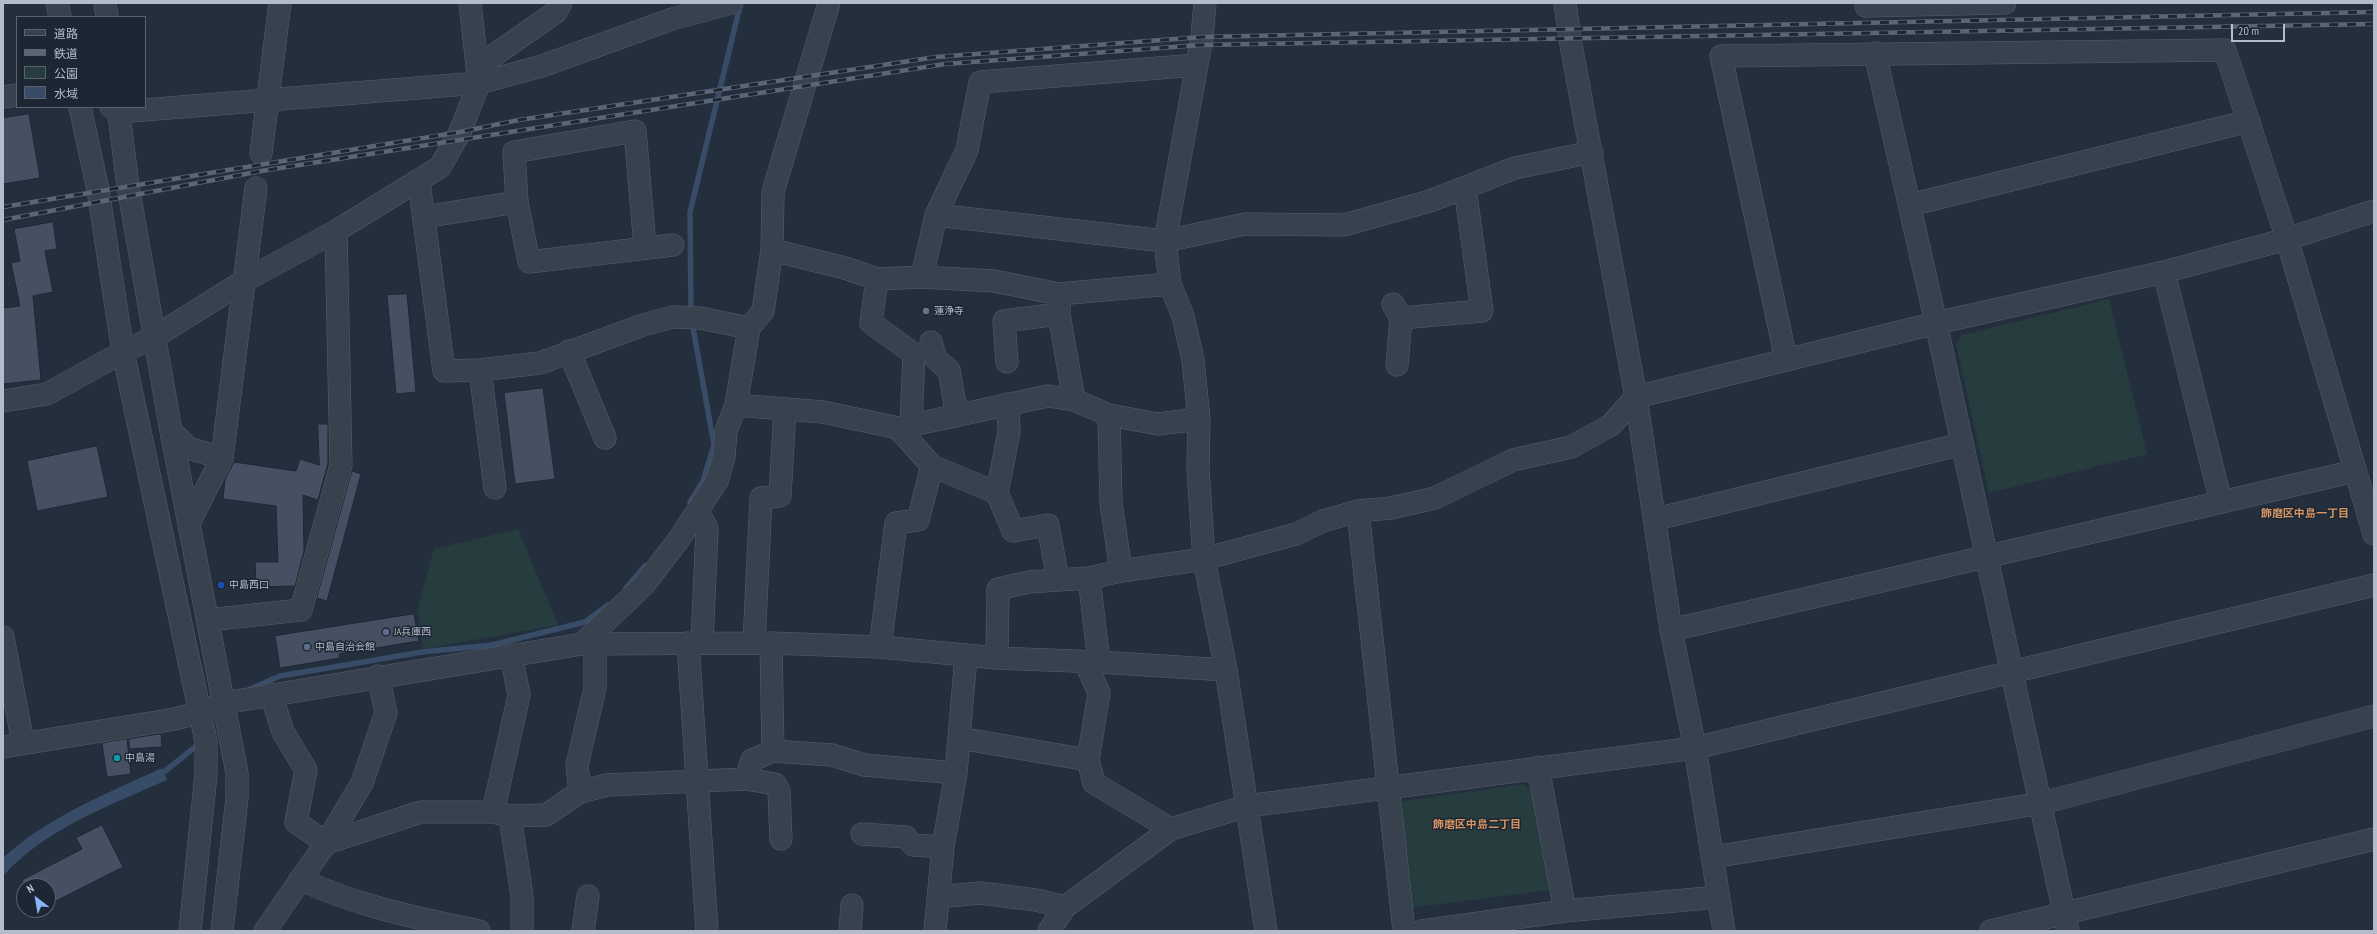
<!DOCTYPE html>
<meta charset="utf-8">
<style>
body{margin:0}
#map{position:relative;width:2377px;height:934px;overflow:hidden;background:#242f3e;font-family:"PT Sans Narrow","Noto Sans JP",sans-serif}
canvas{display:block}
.frame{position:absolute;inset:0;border:4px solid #b4bcc9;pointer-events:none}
.legend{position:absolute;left:16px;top:16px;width:130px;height:92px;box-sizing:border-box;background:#1d2633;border:1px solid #59626f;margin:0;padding:5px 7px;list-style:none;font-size:12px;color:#b4bcc9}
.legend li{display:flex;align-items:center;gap:8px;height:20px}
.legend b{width:20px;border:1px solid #59626f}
.north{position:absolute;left:16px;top:878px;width:40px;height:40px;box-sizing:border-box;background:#1d2633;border:1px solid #59626f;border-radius:50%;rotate:329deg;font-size:11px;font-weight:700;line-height:16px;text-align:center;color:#b4bcc9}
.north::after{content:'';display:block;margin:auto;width:14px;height:18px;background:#8ab4f8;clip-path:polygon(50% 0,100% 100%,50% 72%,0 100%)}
.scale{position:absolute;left:2231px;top:24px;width:54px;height:18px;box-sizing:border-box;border:2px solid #b4bcc9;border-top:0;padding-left:5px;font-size:12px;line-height:14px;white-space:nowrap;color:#b4bcc9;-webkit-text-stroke:3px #1d2633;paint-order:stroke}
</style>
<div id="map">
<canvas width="2377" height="934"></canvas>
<div class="frame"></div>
<ul class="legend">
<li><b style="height:5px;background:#38414e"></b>道路</li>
<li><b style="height:5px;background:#5a6575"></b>鉄道</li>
<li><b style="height:11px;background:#263c3f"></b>公園</li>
<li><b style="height:11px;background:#394c67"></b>水域</li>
</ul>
<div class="north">N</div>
<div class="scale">20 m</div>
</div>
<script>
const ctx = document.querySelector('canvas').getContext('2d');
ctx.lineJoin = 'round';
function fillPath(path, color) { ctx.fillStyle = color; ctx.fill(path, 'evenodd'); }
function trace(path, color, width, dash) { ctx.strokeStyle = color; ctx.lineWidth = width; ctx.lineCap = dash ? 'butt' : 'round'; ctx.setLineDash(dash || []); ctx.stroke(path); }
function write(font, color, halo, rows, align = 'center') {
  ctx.font = font + ' "PT Sans Narrow","Noto Sans JP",sans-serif'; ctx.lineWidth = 3; ctx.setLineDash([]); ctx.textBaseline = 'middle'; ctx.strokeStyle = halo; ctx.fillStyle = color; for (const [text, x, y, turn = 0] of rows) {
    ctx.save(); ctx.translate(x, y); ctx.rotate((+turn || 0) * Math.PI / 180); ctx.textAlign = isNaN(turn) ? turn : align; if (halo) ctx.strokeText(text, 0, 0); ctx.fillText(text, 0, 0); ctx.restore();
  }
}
fillPath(new Path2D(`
 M 2109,299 L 2147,454 L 1989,493 L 1956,344 L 1962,335 Z
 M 518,529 L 558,625 L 423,649 L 418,608 L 434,549 Z
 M 1525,784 L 1534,795 L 1551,890 L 1409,908 L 1396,810 L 1404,801 Z`), '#263c3f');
fillPath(new Path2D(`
 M 162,768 L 167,780 C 109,806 46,828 3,876 L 3,858 C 47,817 108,793 162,768 Z`), '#394c67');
trace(new Path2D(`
 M 691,313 L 690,212 L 740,6
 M 690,502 L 703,481 L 714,445 L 692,322
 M 626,588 L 645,566
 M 250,689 L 280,676 L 316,670 L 422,652 L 492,645 L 585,622 L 608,605
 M 159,776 L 200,743`), '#394c67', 5.5);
const building = new Path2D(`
 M 29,114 L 40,178 L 3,184 L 3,118 Z
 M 53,222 L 57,249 L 45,251 L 53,292 L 33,296 L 41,380 L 3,384 L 3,308 L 20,306 L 11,263 L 20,261 L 14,229 Z
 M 407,294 L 416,392 L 396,394 L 387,295 Z
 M 543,388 L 555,479 L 515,484 L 504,393 Z
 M 318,424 L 328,424 L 328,463 L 318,500 L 303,495 L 304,551 L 295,586 L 256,587 L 255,562 L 278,562 L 276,506 L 223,499 L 225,479 L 234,462 L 296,471 L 300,459 L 319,465 Z
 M 97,446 L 108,497 L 37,511 L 27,461 Z
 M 352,471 L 361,474 L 327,601 L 317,598 Z
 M 414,614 L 419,641 L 339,654 L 340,658 L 280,668 L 275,636 Z
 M 161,734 L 162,747 L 129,749 L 129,739 Z
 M 127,739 L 131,774 L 107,777 L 102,743 Z
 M 102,825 L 123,867 L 48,905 L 48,886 L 25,886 L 22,880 L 82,849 L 76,838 Z`);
fillPath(building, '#455162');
trace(building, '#1f2835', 1);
const minor = new Path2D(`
 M 57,3 L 60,17
 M 105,3 L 107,17
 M 1205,3 L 1202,37 L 1165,241 L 1170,284 L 1183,316 L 1193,360 L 1199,419 L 1198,469 L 1204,559 L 1226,670 L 1266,931
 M 1565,3 L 1570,39 L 1636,397 L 1671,630 L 1695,748 L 1724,931
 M 1866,3 L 1866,6 L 2005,3
 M 1875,53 L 1936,323 L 2068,931
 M 477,67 L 556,12 L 561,3
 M 3,97 L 17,95
 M 80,107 L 98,190 L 123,352 L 206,741 L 206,774 L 190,931
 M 111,107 L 119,112 L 479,83 L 542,66 L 672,19 L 732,3
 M 118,107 L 128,186 L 171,431 L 237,773 L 237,798 L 222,931
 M 261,153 L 280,3
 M 419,182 L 444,371 L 480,370 L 540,363 L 643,325 L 673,317 L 700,318 L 749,328
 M 517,202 L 529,262 L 673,245
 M 1910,205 L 2249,121
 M 936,215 L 1165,241 L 1245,224 L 1344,225 L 1430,201 L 1515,168 L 1592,152
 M 424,217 L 517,202 L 514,152 L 635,131 L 645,247
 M 772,250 L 845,268 L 877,279 L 922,277 L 994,281 L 1059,294 L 1170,284
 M 2164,272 L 2221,502
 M 922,277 L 936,215 L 967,150 L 980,82 L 1197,65
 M 877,279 L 871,323 L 914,354 L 911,425
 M 1059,294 L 1059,314 L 1074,400
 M 1393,304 L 1401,318 L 1397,365
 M 1401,318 L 1482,311 L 1465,188
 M 931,342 L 936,359 L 949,370 L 957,416
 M 569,351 L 605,438
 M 1786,359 L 1721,56 L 2225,50 L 2287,239 L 2374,534
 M 1007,362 L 1004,321 L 1059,314
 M 480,370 L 495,488
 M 3,401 L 47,394 L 123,352 L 156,336 L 244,281 L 336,231 L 440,167 L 460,132 L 479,83 L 470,3
 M 1008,404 L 1009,432 L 997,493 L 1013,531 L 1048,525 L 1058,580
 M 736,405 L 823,412 L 898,428 L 1048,396 L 1074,400 L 1109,415 L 1158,424 L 1199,419
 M 1109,415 L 1111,503 L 1121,571
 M 898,428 L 932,466 L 997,493
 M 171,431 L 188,448 L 222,458
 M 698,511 L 707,529 L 702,643
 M 1358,511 L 1404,931
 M 1656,519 L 1962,444
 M 189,523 L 222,458 L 256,188
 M 1089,578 L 1099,662
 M 208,620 L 301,610 L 341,465 L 336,231
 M 1671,630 L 2355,471
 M 3,637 L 23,743
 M 688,643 L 707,931
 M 754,643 L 761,498 L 780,496 L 785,409
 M 771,643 L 773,751
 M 582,644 L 771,643 L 880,647 L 997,658 L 1099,662 L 1226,670
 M 880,647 L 896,523 L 918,520 L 932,466
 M 997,658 L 998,589 L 1029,582 L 1089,578 L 1121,571 L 1204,559 L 1296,534 L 1323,521 L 1358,511 L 1391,508 L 1435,498 L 1513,460 L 1571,447 L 1611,425 L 1636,397 L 1936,323 L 2164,272 L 2287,239 L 2374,211
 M 1085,662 L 1099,693 L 1088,760 L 1094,783 L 1171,829
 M 271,694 L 283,732 L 306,770 L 296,822 L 326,843 L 421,812 L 493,812 L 510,816 L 546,815 L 580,792 L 607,785 L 746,779 L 775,784 L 779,791 L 781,839
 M 959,738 L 1088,760
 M 3,747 L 175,719 L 200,712 L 224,703 L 582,644 L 644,585 L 679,539 L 717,481 L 724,457 L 726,431 L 736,405 L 749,328 L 763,311 L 772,250 L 773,192 L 829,3
 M 1538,767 L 1565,911
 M 746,779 L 752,760 L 773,751 L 832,755 L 864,765 L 956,773
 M 580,792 L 577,765 L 595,688 L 595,643
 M 493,812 L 519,695 L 511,655
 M 510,816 L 522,896 L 522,931
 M 862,834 L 906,837 L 913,845 L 943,847
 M 1713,857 L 2042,803 L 2374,716
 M 300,879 C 356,906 418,918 479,931
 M 938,897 L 980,893 L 1036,900 L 1065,907
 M 265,931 L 326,843 L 362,783 L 386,713 L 378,676
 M 583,931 L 588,896
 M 850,931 L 852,905
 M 935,931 L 943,847 L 956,773 L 966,656
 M 1049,931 L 1065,907 L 1171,829 L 1247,806 L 1695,748 L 2374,585
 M 1422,931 L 1565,911 L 1718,897
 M 1991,931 L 2374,839`);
trace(minor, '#565f6c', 23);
trace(minor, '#38414e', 22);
const rail = new Path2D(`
 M 3,207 L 460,132 L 519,120 L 936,57 L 1202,37 L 2374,12
 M 3,220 L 261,171 L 945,64 L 1200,45 L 2374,24`);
trace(rail, '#5a6575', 4.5);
trace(rail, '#1d2633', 3, [9]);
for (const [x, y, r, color] of [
 [926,311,4,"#6b7280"],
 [221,585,4,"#1a4fb4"],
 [386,632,4,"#5c6f8a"],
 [307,647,4,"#5c6f8a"],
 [117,758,4,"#0f9aa8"]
]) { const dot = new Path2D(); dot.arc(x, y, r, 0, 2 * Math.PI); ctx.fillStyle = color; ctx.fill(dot); trace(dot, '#1d2633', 1.5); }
write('10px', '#b4bcc9', '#1d2633', [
 ["蓮浄寺",934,311],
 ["中島西口",229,585],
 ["JA兵庫西",394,632],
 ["中島自治会館",315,647],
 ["中島湯",125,758]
], 'left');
write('bold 11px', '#d59563', '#1d2633', [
 ["飾磨区中島一丁目",2305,514],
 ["飾磨区中島二丁目",1477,825]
]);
</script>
